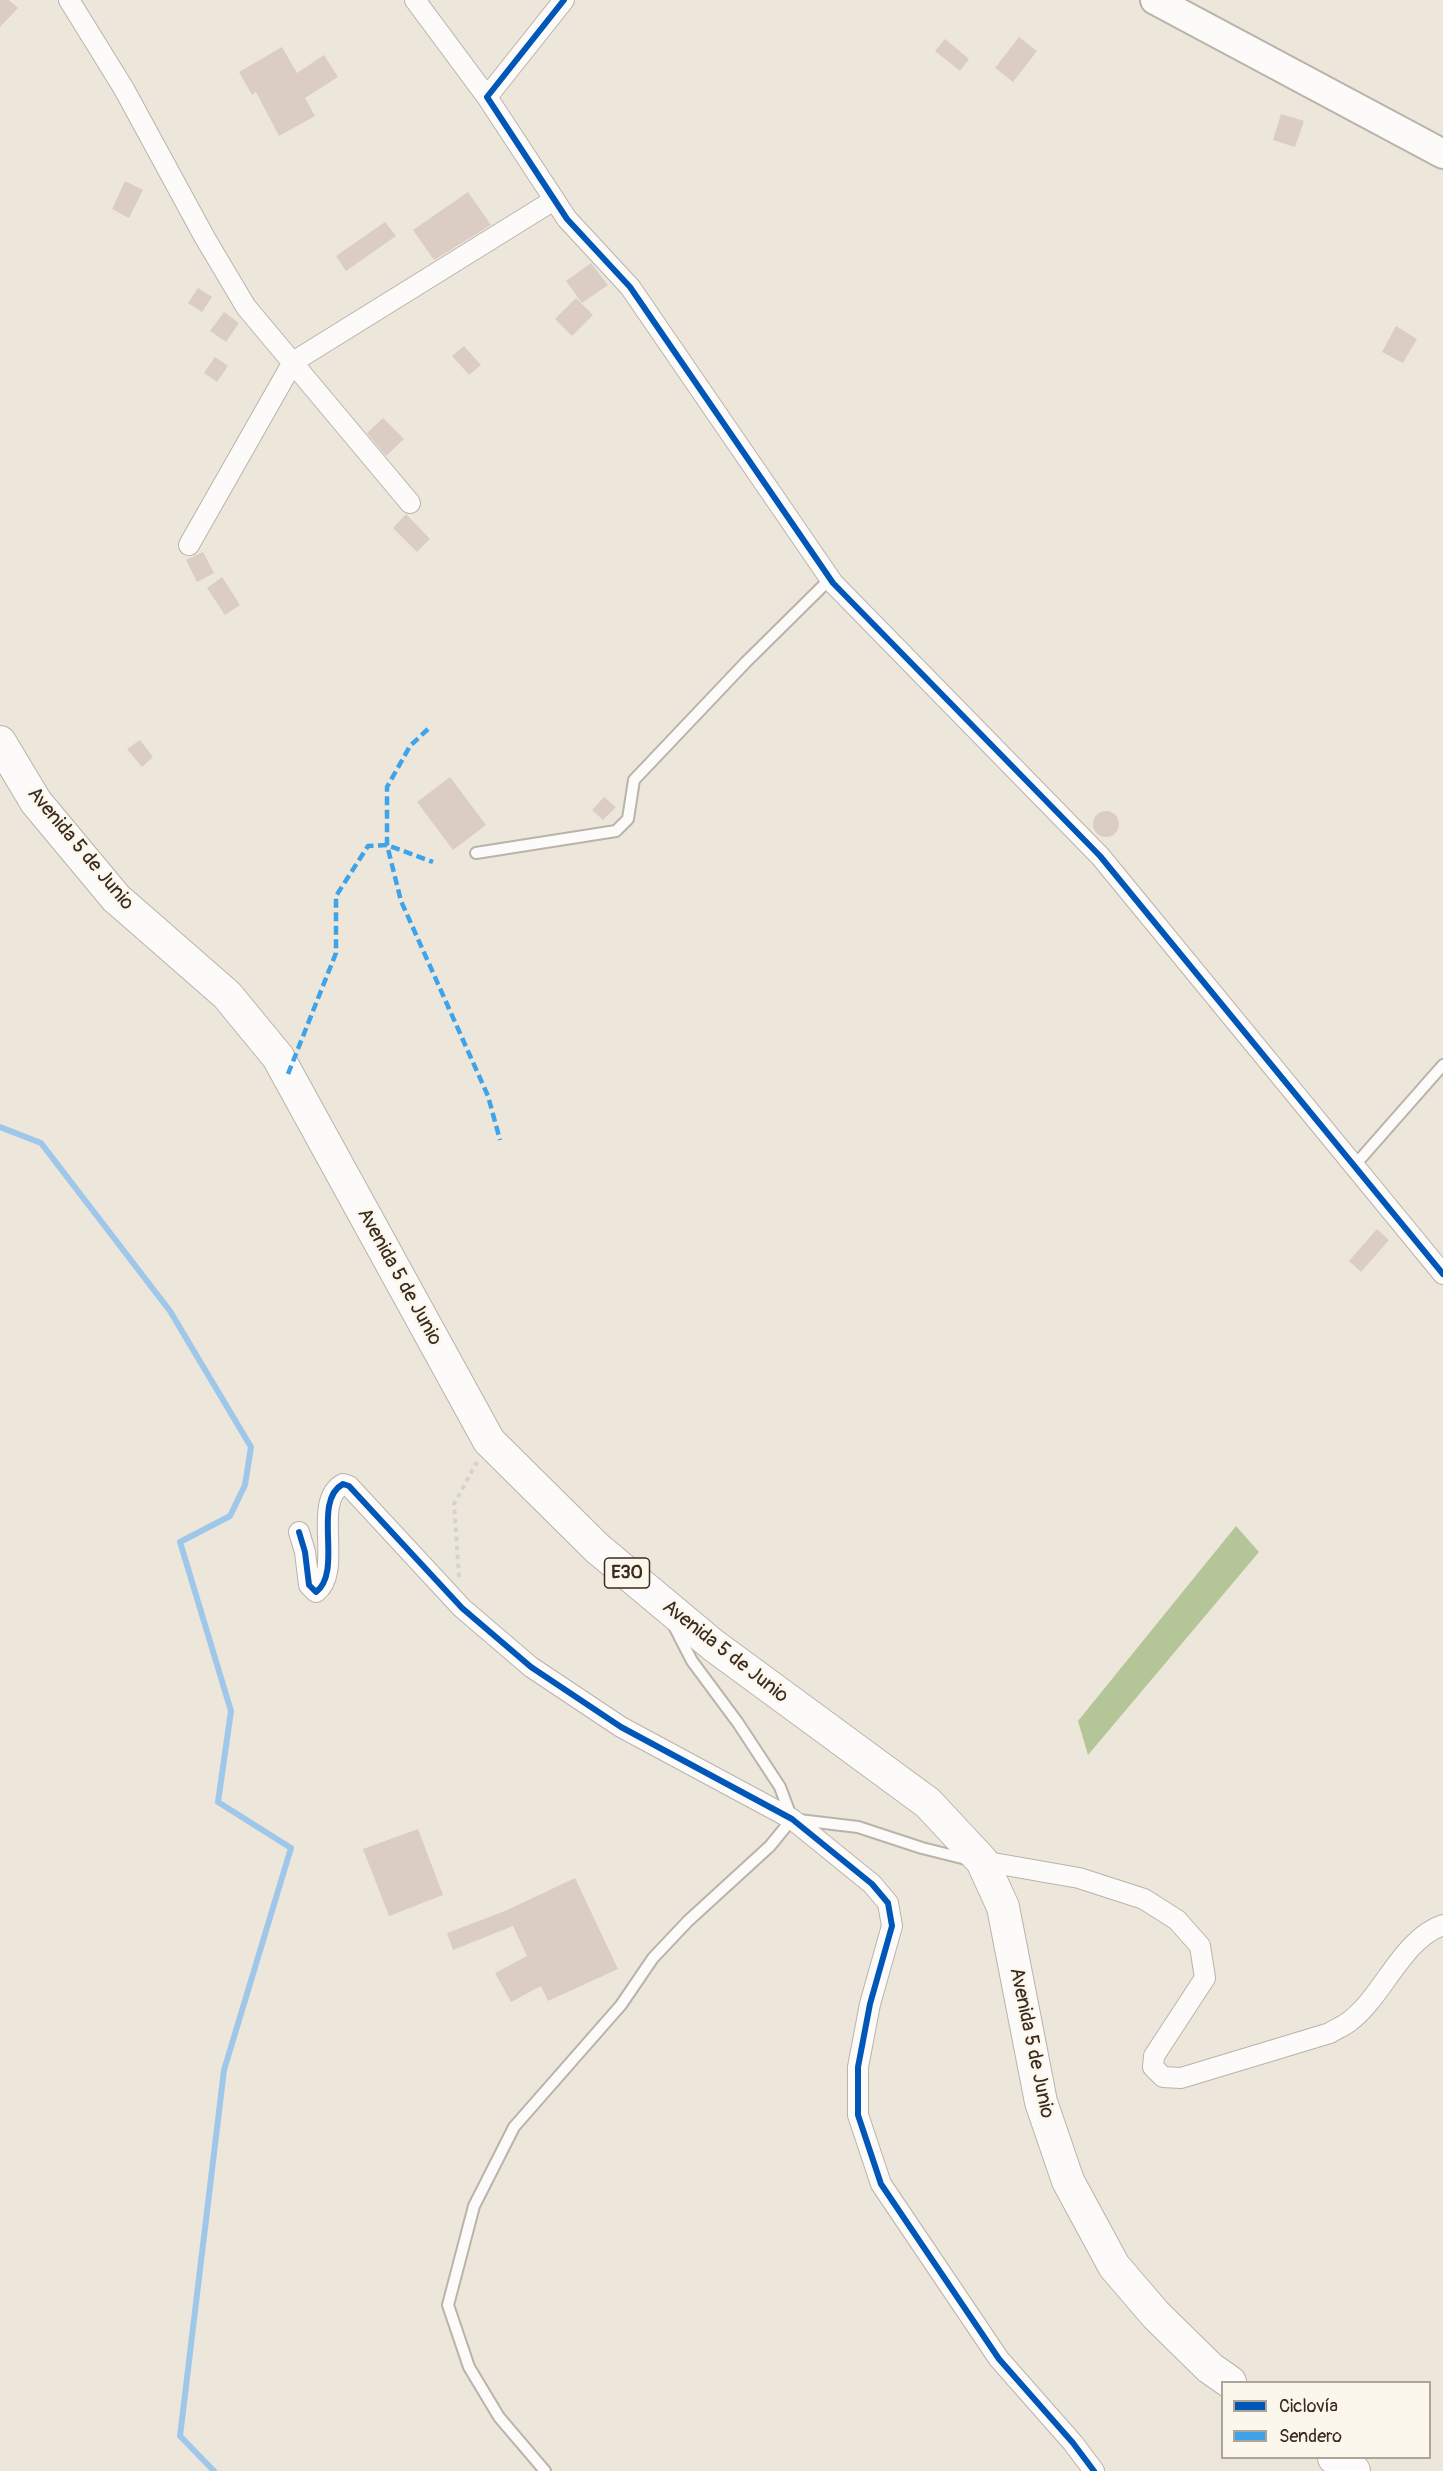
<!DOCTYPE html>
<meta charset="utf-8">
<style>
body{margin:0}
#map{position:relative;width:1443px;height:2471px;overflow:hidden;background:#ede7db;font-family:Pangolin,sans-serif}
canvas{display:block}
.legend{position:absolute;left:1221px;top:2381px;width:210px;height:78px;box-sizing:border-box;background:#fbf7ec;border:2px solid #aea59a;margin:0;padding:8px 10px;list-style:none;font-size:18px;color:#3b2a1e}
.legend li{display:flex;align-items:center;gap:12px;height:30px}
.legend b{width:30px;border:2px solid #aea59a}
</style>
<div id="map">
<canvas width="1443" height="2471"></canvas>
<ul class="legend">
<li><b style="height:8px;background:#0057b8"></b>Ciclovía</li>
<li><b style="height:8px;background:#3fa3ea"></b>Sendero</li>
</ul>
</div>
<script>
const ctx = document.querySelector('canvas').getContext('2d');
ctx.lineJoin = 'round';
function fillPath(path, color) { ctx.fillStyle = color; ctx.fill(path, 'evenodd'); }
function trace(path, color, width, dash) { ctx.strokeStyle = color; ctx.lineWidth = width; ctx.lineCap = dash ? 'butt' : 'round'; ctx.setLineDash(dash || []); ctx.stroke(path); }
function write(font, color, halo, rows, align = 'center') {
  ctx.font = font + ' Pangolin,sans-serif'; ctx.lineWidth = 5; ctx.setLineDash([]); ctx.textBaseline = 'middle'; ctx.strokeStyle = halo; ctx.fillStyle = color; for (const [text, x, y, turn = 0] of rows) {
    ctx.save(); ctx.translate(x, y); ctx.rotate((+turn || 0) * Math.PI / 180); ctx.textAlign = isNaN(turn) ? turn : align; if (halo) ctx.strokeText(text, 0, 0); ctx.fillText(text, 0, 0); ctx.restore();
  }
}
fillPath(new Path2D(`
 M 1236,1526 L 1259,1552 L 1088,1755 L 1078,1721 Z`), '#b4c597');
trace(new Path2D(`
 M 0,1127 L 41,1143 L 170,1311 L 251,1447 L 245,1485 L 230,1516 L 180,1542 L 231,1711 L 218,1802 L 291,1848 L 224,2070 L 180,2436 L 214,2471`), '#9fc7ea', 6);
fillPath(new Path2D(`
 M 0,0 L 9,0 L 18,8 L 0,27 Z
 M 1019,37 L 1037,51 L 1013,82 L 995,68 Z
 M 945,39 L 969,59 L 960,71 L 935,51 Z
 M 282,47 L 297,73 L 324,55 L 338,77 L 305,98 L 315,116 L 279,136 L 256,92 L 252,95 L 239,72 Z
 M 1281,114 L 1304,121 L 1295,147 L 1273,140 Z
 M 125,181 L 143,190 L 129,218 L 112,209 Z
 M 468,192 L 491,225 L 434,260 L 413,230 Z
 M 385,222 L 396,236 L 346,271 L 336,256 Z
 M 591,263 L 608,285 L 582,303 L 566,281 Z
 M 198,288 L 212,297 L 202,312 L 188,303 Z
 M 576,298 L 593,315 L 572,336 L 555,319 Z
 M 224,312 L 239,323 L 226,342 L 210,331 Z
 M 1396,326 L 1417,339 L 1403,363 L 1382,352 Z
 M 464,346 L 481,365 L 469,375 L 452,356 Z
 M 215,357 L 228,366 L 217,382 L 204,373 Z
 M 383,418 L 404,439 L 386,456 L 367,433 Z
 M 406,514 L 430,539 L 417,552 L 393,528 Z
 M 203,552 L 214,573 L 197,582 L 186,560 Z
 M 222,577 L 240,605 L 225,615 L 207,588 Z
 M 140,740 L 153,757 L 142,767 L 127,749 Z
 M 450,777 L 486,825 L 453,850 L 417,802 Z
 M 604,797 L 616,807 L 603,820 L 592,810 Z
 M1093 824a13 13 0 1 1 26 0a13 13 0 1 1-26 0Z
 M 1377,1229 L 1389,1240 L 1361,1272 L 1349,1261 Z
 M 418,1829 L 443,1895 L 389,1916 L 363,1849 Z
 M 575,1878 L 618,1969 L 548,2001 L 541,1986 L 511,2002 L 495,1973 L 527,1956 L 513,1926 L 453,1950 L 447,1933 L 505,1911 Z`), '#dccdc4');
const lane = new Path2D(`
 M 476,853 L 616,831 L 628,819 L 634,780 L 746,662 L 830,579
 M 1355,1165 L 1443,1065
 M 674,1626 L 692,1661 L 738,1723 L 780,1787 L 792,1819
 M 799,1820 L 858,1827 L 922,1848 L 970,1860
 M 545,2471 L 499,2417 L 469,2367 L 448,2305 L 474,2206 L 514,2127 L 621,2005 L 653,1958 L 688,1921 L 770,1846 L 792,1819`);
const street = new Path2D(`
 M 69,0 L 124,89 L 205,238 L 246,307 L 410,503
 M 415,0 L 487,97
 M 564,0 L 487,97 L 567,219 L 630,287 L 833,583 L 1100,856 L 1443,1274
 M 189,545 L 293,362 L 554,200
 M 299,1532 L 305,1552 L 309,1585 L 316,1592 C 344,1571 311,1501 343,1484 L 349,1486 L 462,1608 L 531,1667 L 621,1727 L 792,1819 L 872,1884 L 888,1903 L 892,1926 L 870,2004 L 858,2067 L 858,2115 L 881,2184 L 999,2359 L 1073,2443 L 1094,2471
 M 982,1861 L 1079,1878 L 1144,1899 L 1177,1920 L 1200,1946 L 1205,1978 L 1154,2056 L 1153,2067 L 1163,2077 L 1181,2078 L 1330,2033 C 1336,2029 1344,2026 1350,2021 C 1384,1995 1402,1939 1443,1925`);
const secondary = new Path2D(`
 M 1155,0 L 1443,154`);
const primary = new Path2D(`
 M 0,742 L 36,802 L 116,898 L 227,995 L 278,1057 L 489,1441 L 597,1548 L 713,1645 L 928,1803 L 982,1861 L 1003,1907 L 1041,2102 L 1068,2181 L 1114,2266 L 1156,2315 L 1210,2368 L 1230,2382
 M 1334,2458 L 1354,2471`);
trace(lane, '#b9b3aa', 14);
trace(street, '#b9b3aa', 22);
trace(secondary, '#b9b3aa', 32);
trace(primary, '#b9b3aa', 34);
trace(new Path2D(`
 M 459,1577 L 454,1504 L 477,1462`), '#d6d3cf', 4, [4.5, 4.5]);
trace(lane, '#fcfbfa', 10);
trace(street, '#fcfbfa', 20);
trace(secondary, '#fcfbfa', 28);
trace(primary, '#fcfbfa', 32);
trace(new Path2D(`
 M 428,729 L 410,746 L 387,787 L 387,845 L 401,901 L 488,1096 L 500,1140
 M 288,1074 L 336,953 L 336,896 L 368,846 L 387,845 L 433,862`), '#3fa3ea', 4.5, [9, 4.5]);
trace(new Path2D(`
 M 564,0 L 487,97 L 567,219 L 630,287 L 833,583 L 1100,856 L 1443,1274
 M 299,1532 L 305,1552 L 309,1585 L 316,1592 C 344,1571 311,1501 343,1484 L 349,1486 L 462,1608 L 531,1667 L 621,1727 L 792,1819 L 872,1884 L 888,1903 L 892,1926 L 870,2004 L 858,2067 L 858,2115 L 881,2184 L 999,2359 L 1073,2443 L 1094,2471`), '#0057b8', 6);
for (const [x, y, w] of [
 [627,1573,45]
]) { const box = new Path2D(); box.roundRect(x - w / 2, y - 15, w, 30, 4.5); ctx.fillStyle = '#fbf7ec'; ctx.fill(box); trace(box, '#3b2a1e', 1.5); }
write('bold 18px', '#3b2a1e', null, [
 ["E30",627,1573]
]);
write('20px', '#3b2a1e', '#fbf7ec', [
 ["Avenida 5 de Junio",80,849,50],
 ["Avenida 5 de Junio",399,1277,61],
 ["Avenida 5 de Junio",725,1652,38],
 ["Avenida 5 de Junio",1031,2043,78]
]);
</script>
